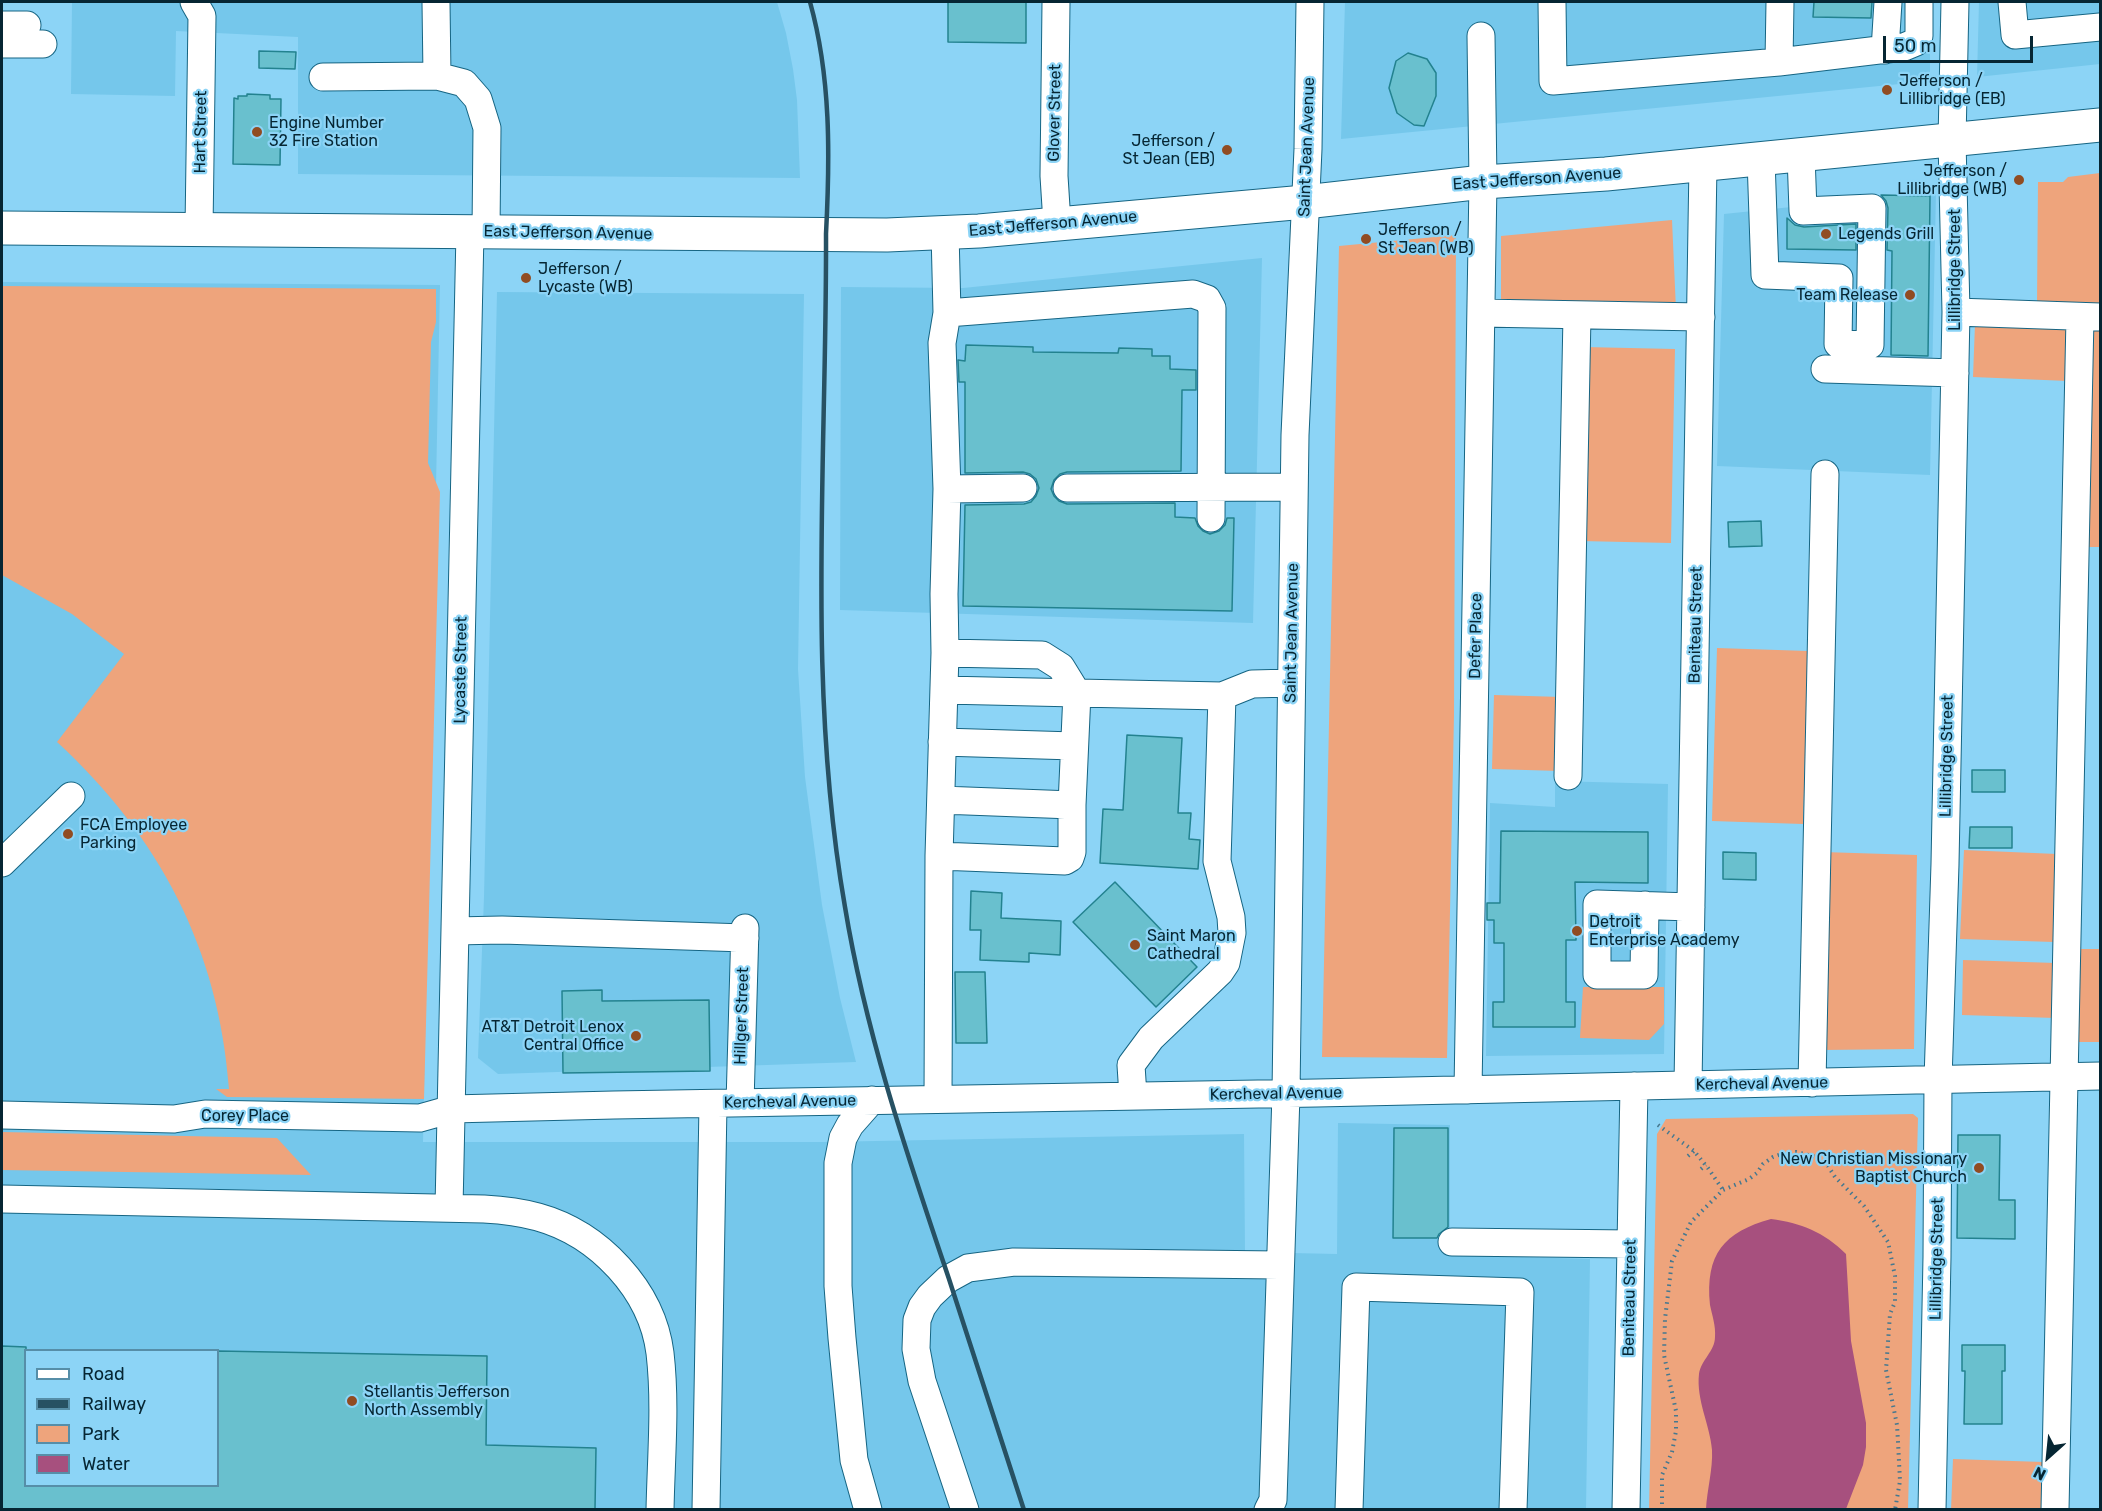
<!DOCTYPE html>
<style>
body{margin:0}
#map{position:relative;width:2102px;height:1511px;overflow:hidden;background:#8cd4f6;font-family:Rubik,sans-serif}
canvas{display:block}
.frame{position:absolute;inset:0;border:3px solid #062633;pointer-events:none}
.legend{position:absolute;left:24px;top:1349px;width:195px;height:138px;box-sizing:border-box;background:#8cd4f6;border:2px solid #568ea8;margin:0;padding:8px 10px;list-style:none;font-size:18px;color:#062633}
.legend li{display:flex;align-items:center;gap:12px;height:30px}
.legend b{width:30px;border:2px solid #568ea8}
.north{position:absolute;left:2018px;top:1427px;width:60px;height:60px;-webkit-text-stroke:4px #8cd4f6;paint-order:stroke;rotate:207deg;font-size:16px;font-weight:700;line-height:24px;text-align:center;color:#062633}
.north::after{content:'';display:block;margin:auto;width:21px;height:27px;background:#062633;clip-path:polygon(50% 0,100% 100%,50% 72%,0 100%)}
.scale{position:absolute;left:1883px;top:36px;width:150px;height:27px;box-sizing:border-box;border:3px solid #062633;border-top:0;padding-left:8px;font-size:18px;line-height:21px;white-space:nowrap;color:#062633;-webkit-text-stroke:4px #8cd4f6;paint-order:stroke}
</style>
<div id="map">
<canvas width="2102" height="1511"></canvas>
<div class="frame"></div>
<ul class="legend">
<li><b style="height:8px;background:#fff"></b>Road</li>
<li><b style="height:8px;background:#275163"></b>Railway</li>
<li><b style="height:16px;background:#eea47c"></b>Park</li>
<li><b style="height:16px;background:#a7507e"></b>Water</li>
</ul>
<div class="north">N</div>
<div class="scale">50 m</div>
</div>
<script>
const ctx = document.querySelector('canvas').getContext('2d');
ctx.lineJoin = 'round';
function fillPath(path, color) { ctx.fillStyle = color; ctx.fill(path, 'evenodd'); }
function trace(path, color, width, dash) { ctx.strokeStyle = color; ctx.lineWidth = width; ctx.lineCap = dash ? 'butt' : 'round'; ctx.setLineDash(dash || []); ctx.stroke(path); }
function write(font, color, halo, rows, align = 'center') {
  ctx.font = font + ' Rubik,sans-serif'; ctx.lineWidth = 4.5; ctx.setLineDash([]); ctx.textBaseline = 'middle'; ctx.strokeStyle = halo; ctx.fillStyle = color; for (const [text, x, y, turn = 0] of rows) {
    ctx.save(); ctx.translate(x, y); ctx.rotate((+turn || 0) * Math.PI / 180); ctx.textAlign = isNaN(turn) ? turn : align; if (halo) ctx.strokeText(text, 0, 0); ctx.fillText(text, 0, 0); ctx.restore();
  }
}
fillPath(new Path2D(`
 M 72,2 L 777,2 L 786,33 L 793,69 L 797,100 L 800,178 L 298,174 L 298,37 L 176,31 L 175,96 L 71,94 Z
 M 1345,2 L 1930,2 L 1930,81 L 1341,139 Z
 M 1979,2 L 2100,2 L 2100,64 L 1977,77 Z
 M 1936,192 L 1930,475 L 1717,466 L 1724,214 Z
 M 1262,258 L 1253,623 L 840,610 L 841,287 L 963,288 Z
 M 2,282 L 440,285 L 423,1142 L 823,1142 L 1244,1134 L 1245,1252 L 1337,1254 L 1338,1123 L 1450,1125 L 1450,1255 L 1590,1259 L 1586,1509 L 2,1510 ZM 26,1350 L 218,1350 L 218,1486 L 26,1486 Z
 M 497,292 L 804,294 L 798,669 L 805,777 L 822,905 L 840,998 L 856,1062 L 498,1074 L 478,1058 L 484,897 Z
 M 1555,781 L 1668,784 L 1664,1054 L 1486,1056 L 1490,803 L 1555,807 Z`), '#75c7eb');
fillPath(new Path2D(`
 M 2100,173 L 2100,305 L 2037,303 L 2038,182 L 2063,182 L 2068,177 Z
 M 1672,220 L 1676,310 L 1501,305 L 1501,236 Z
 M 1456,235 L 1454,715 L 1447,1058 L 1322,1057 L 1339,246 Z
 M 2,286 L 436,289 L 436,322 L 431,342 L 428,463 L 440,492 L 424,1099 L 227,1097 L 216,1089 L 229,1089 C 219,949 159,836 57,742 L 124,654 L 72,614 L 2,575 Z
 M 1975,324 L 2070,327 L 2068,381 L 1973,377 Z
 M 2086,327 L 2100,327 L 2100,547 L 2082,547 Z
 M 1584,347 L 1675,349 L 1671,543 L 1580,541 Z
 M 1717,648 L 1808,651 L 1803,824 L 1712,821 Z
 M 1494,695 L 1562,697 L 1560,771 L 1492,769 Z
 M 1964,850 L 2057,854 L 2054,942 L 1960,939 Z
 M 1823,852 L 1917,855 L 1914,1049 L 1821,1050 Z
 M 2075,949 L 2100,949 L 2100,1042 L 2073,1042 Z
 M 1963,960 L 2056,963 L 2055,1018 L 1962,1015 Z
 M 1583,987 L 1664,987 L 1664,1024 L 1649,1040 L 1580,1038 Z
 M 1913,1114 L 1918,1118 L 1908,1509 L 1649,1510 L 1657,1134 L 1666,1119 Z
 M 2,1132 L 277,1138 L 311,1175 L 2,1170 Z
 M 1953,1459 L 2043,1462 L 2042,1509 L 1951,1510 Z`), '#eea47c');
fillPath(new Path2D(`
 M 1771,1219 C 1801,1223 1824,1232 1846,1254 L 1851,1341 L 1866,1423 L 1866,1447 L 1863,1465 L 1846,1509 L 1706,1509 C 1707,1490 1713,1469 1712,1450 C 1710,1425 1696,1400 1699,1374 C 1701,1360 1715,1351 1715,1337 C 1716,1326 1712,1315 1710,1305 C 1705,1254 1724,1232 1771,1219 Z`), '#a7507e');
const building = new Path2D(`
 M 948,2 L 1026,2 L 1026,43 L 948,42 Z
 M 1814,2 L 1872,2 L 1871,18 L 1813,17 Z
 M 259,51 L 296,52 L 295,69 L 259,68 Z
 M 1408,53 L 1427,59 L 1436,73 L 1436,96 L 1424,126 L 1414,125 L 1397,113 L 1389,88 L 1396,61 Z
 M 247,94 L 270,95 L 270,99 L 281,99 L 280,165 L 233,164 L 234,98 L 238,99 L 238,96 L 247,96 Z
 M 1881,195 L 1930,196 L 1928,356 L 1891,355 L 1892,251 L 1887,250 L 1888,208 L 1886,201 Z
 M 1787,218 L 1795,225 L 1804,227 L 1856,224 L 1856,250 L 1787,249 Z
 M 966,345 L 1033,347 L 1033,352 L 1118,353 L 1119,348 L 1152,349 L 1152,356 L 1170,356 L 1170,369 L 1196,370 L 1196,390 L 1182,390 L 1181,471 L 1067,472 L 1060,474 L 1054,480 L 1051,489 L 1054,496 L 1059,501 L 1067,504 L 1175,503 L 1175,517 L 1195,518 L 1198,526 L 1203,531 L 1210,534 L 1219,531 L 1225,525 L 1227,518 L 1234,518 L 1232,611 L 963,606 L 965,505 L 1024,504 L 1031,502 L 1036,496 L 1039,488 L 1036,479 L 1030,474 L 1023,472 L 965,473 L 965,382 L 959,382 L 958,360 L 965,361 Z
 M 1761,521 L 1762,546 L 1729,547 L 1728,522 Z
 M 1127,735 L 1182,738 L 1178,813 L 1191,813 L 1189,839 L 1200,840 L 1198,869 L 1100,863 L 1103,809 L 1123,810 Z
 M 1972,770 L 2005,770 L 2005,792 L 1972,792 Z
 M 1970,827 L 2012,827 L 2012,848 L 1969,848 Z
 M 1501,831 L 1648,832 L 1648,883 L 1575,882 L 1576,940 L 1566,940 L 1566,1002 L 1575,1002 L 1575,1027 L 1493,1027 L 1493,1002 L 1504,1002 L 1504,943 L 1494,943 L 1494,920 L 1487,920 L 1487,903 L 1500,903 Z
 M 1723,852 L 1756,853 L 1756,880 L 1723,879 Z
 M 1115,882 L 1197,967 L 1156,1007 L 1073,922 Z
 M 971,891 L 1002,893 L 1001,918 L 1061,921 L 1060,955 L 1029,953 L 1029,962 L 980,960 L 981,930 L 970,930 Z
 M 955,972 L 985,972 L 987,1043 L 956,1043 Z
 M 602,990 L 602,1001 L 709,1000 L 710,1071 L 563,1073 L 562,991 Z
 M 1394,1128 L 1448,1128 L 1448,1227 L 1439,1234 L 1437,1238 L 1393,1238 Z
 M 1958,1135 L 2000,1135 L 1999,1200 L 2015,1200 L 2015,1239 L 1957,1238 Z
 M 1962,1345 L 2005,1345 L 2005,1371 L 2002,1371 L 2002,1424 L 1964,1424 L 1965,1371 L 1962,1371 Z
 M 2,1346 L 26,1347 L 26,1485 L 218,1485 L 218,1351 L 487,1356 L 486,1445 L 596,1448 L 595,1509 L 2,1509 Z`);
fillPath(building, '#69c0ce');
trace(building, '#23828f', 1.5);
const minor = new Path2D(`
 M 194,2 L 202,16 L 199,229
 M 436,2 L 437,76 L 464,83 L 478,99 L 487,128 L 486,232
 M 1552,2 L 1553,81 L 1779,62 L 1904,47 L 1916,42 L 1919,36 L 1919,2
 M 2012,2 L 2015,35 L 2100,27
 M 1056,3 L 1054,176 L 1057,223
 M 2,25 L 27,25
 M 2,44 L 43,44
 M 1885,50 L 1888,2
 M 1779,62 L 1780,2
 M 323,77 L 437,76
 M 1761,159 L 1765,275 L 1839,278 L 1838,344 L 1870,345 L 1872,208 L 1803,211 L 1801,155
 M 945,232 L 947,313 L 942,343 L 947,489 L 944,594 L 945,653
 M 1956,312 L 2100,317
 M 947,313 L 1193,294 L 1207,299 L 1212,308 L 1211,518
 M 1481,313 L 1701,317
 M 1825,369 L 1955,373
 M 1067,488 L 1294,487
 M 947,489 L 1023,488
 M 942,742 L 1074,746
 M 1568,776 L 1577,315
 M 941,800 L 1072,805
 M 939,856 L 1065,861 L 1070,858 L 1072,852 L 1072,805 L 1077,693 L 944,690
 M 2,863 L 71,796
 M 1645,905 L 1644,975 L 1597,975 L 1597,904 L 1691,907
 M 455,931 L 502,930 L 745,938
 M 1812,1083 L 1825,474
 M 1688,1085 L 1703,164
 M 1468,1090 L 1483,182 L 1481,36
 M 1133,1096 L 1131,1065 L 1151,1038 L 1220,972 L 1226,963 L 1232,933 L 1231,917 L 1217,861 L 1222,696
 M 938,1098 L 939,856 L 945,653 L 1042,655 L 1061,667 L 1077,693 L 1222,696 L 1252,684 L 1291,683
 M 740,1103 L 745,928
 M 2,1115 L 174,1119 L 205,1114 L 420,1118 L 452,1109 L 614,1105 L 1317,1093 L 2100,1076
 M 2,1199 L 484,1209 C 502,1210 520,1212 538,1217 C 599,1234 652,1290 660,1353 C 666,1405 661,1458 660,1510
 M 449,1208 L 470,232
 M 1452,1242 L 1631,1244
 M 706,1510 L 713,1104
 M 868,1510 L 854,1460 L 842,1338 L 838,1286 L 838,1163 L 843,1138 L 850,1125 L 872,1100
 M 965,1510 L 922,1381 L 916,1349 L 917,1320 L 922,1307 L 930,1296 L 948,1279 L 968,1268 L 1014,1262 L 1279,1265
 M 1268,1510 L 1273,1500 L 1286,1094 L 1295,435 L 1308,149 L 1310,2
 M 1349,1510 L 1356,1287 L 1520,1292 L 1513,1510
 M 1626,1510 L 1634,1086
 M 1932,1510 L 1937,1257 L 1938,1080 L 1945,864 L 1956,312 L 1952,140 L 1955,2
 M 2055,1510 L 2080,317`);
const major = new Path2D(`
 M 2,228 L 887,235 L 979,231 L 1305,202 L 1483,182 L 1606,174 L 2100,125`);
trace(minor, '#166583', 29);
trace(major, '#166583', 35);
trace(new Path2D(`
 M 1658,1125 L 1694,1151 L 1708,1168 L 1723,1190
 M 1688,1156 L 1694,1151
 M 1701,1169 L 1706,1165
 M 1662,1510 L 1662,1475 L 1672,1452 L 1676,1431 L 1676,1411 L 1664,1355 L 1665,1319 L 1672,1261 L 1691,1222 L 1723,1190 L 1749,1179 L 1757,1173 L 1763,1164 L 1773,1157 L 1784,1153 L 1796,1152 L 1817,1157 L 1828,1166 L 1835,1177 L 1864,1206 L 1888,1242 L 1895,1276 L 1895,1302 L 1890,1314 L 1886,1370 L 1897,1425 L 1898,1442 L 1900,1481 L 1895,1510`), '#45788f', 4, [1.5, 4.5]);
trace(minor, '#fff', 27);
trace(major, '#fff', 33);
trace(new Path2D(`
 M 810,2 C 831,77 830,156 826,234 C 827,458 806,685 845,907 C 866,1035 908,1157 949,1279 C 974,1356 999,1433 1024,1510`), '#275163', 4.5);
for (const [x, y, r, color] of [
 [1887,90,6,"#914c22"],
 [257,132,6,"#914c22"],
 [1227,150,6,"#914c22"],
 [2019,180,6,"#914c22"],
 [1826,234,6,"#914c22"],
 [1366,239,6,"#914c22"],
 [526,278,6,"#914c22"],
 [1910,295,6,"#914c22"],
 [68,834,6,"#914c22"],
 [1577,931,6,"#914c22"],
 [1135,945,6,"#914c22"],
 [636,1036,6,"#914c22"],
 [1979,1168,6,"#914c22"],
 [352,1401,6,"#914c22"]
]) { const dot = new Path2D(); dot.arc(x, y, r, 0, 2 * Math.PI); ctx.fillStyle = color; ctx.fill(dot); trace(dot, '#8cd4f6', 2); }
write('16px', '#062633', '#8cd4f6', [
 ["Jefferson /",1899,81],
 ["Lillibridge (EB)",1899,99],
 ["Engine Number",269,123],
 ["32 Fire Station",269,141],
 ["Jefferson /",1215,141,"right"],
 ["St Jean (EB)",1215,159,"right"],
 ["Jefferson /",2007,171,"right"],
 ["Lillibridge (WB)",2007,189,"right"],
 ["Jefferson /",1378,230],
 ["St Jean (WB)",1378,248],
 ["Legends Grill",1838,234],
 ["Jefferson /",538,269],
 ["Lycaste (WB)",538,287],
 ["Team Release",1898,295,"right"],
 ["FCA Employee",80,825],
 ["Parking",80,843],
 ["Detroit",1589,922],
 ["Enterprise Academy",1589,940],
 ["Saint Maron",1147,936],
 ["Cathedral",1147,954],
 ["AT&T Detroit Lenox",624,1027,"right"],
 ["Central Office",624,1045,"right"],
 ["New Christian Missionary",1967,1159,"right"],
 ["Baptist Church",1967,1177,"right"],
 ["Stellantis Jefferson",364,1392],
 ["North Assembly",364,1410]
], 'left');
write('16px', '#062633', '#8cd4f6', [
 ["Glover Street",1055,113,-89],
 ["Hart Street",201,132,-89],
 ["Saint Jean Avenue",1307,147,-88],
 ["East Jefferson Avenue",1537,179,-4],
 ["East Jefferson Avenue",1053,224,-5],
 ["East Jefferson Avenue",568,233,1],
 ["Lillibridge Street",1955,270,-90],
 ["Beniteau Street",1696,625,-89],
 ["Saint Jean Avenue",1292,633,-89],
 ["Defer Place",1476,636,-89],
 ["Lycaste Street",461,670,-89],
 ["Lillibridge Street",1947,756,-89],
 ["Hillger Street",742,1016,-88],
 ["Kercheval Avenue",1762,1084,-1],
 ["Kercheval Avenue",1276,1094,-1],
 ["Kercheval Avenue",790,1102,-1],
 ["Corey Place",245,1116],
 ["Lillibridge Street",1937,1259,-89],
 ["Beniteau Street",1630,1298,-89]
]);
</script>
